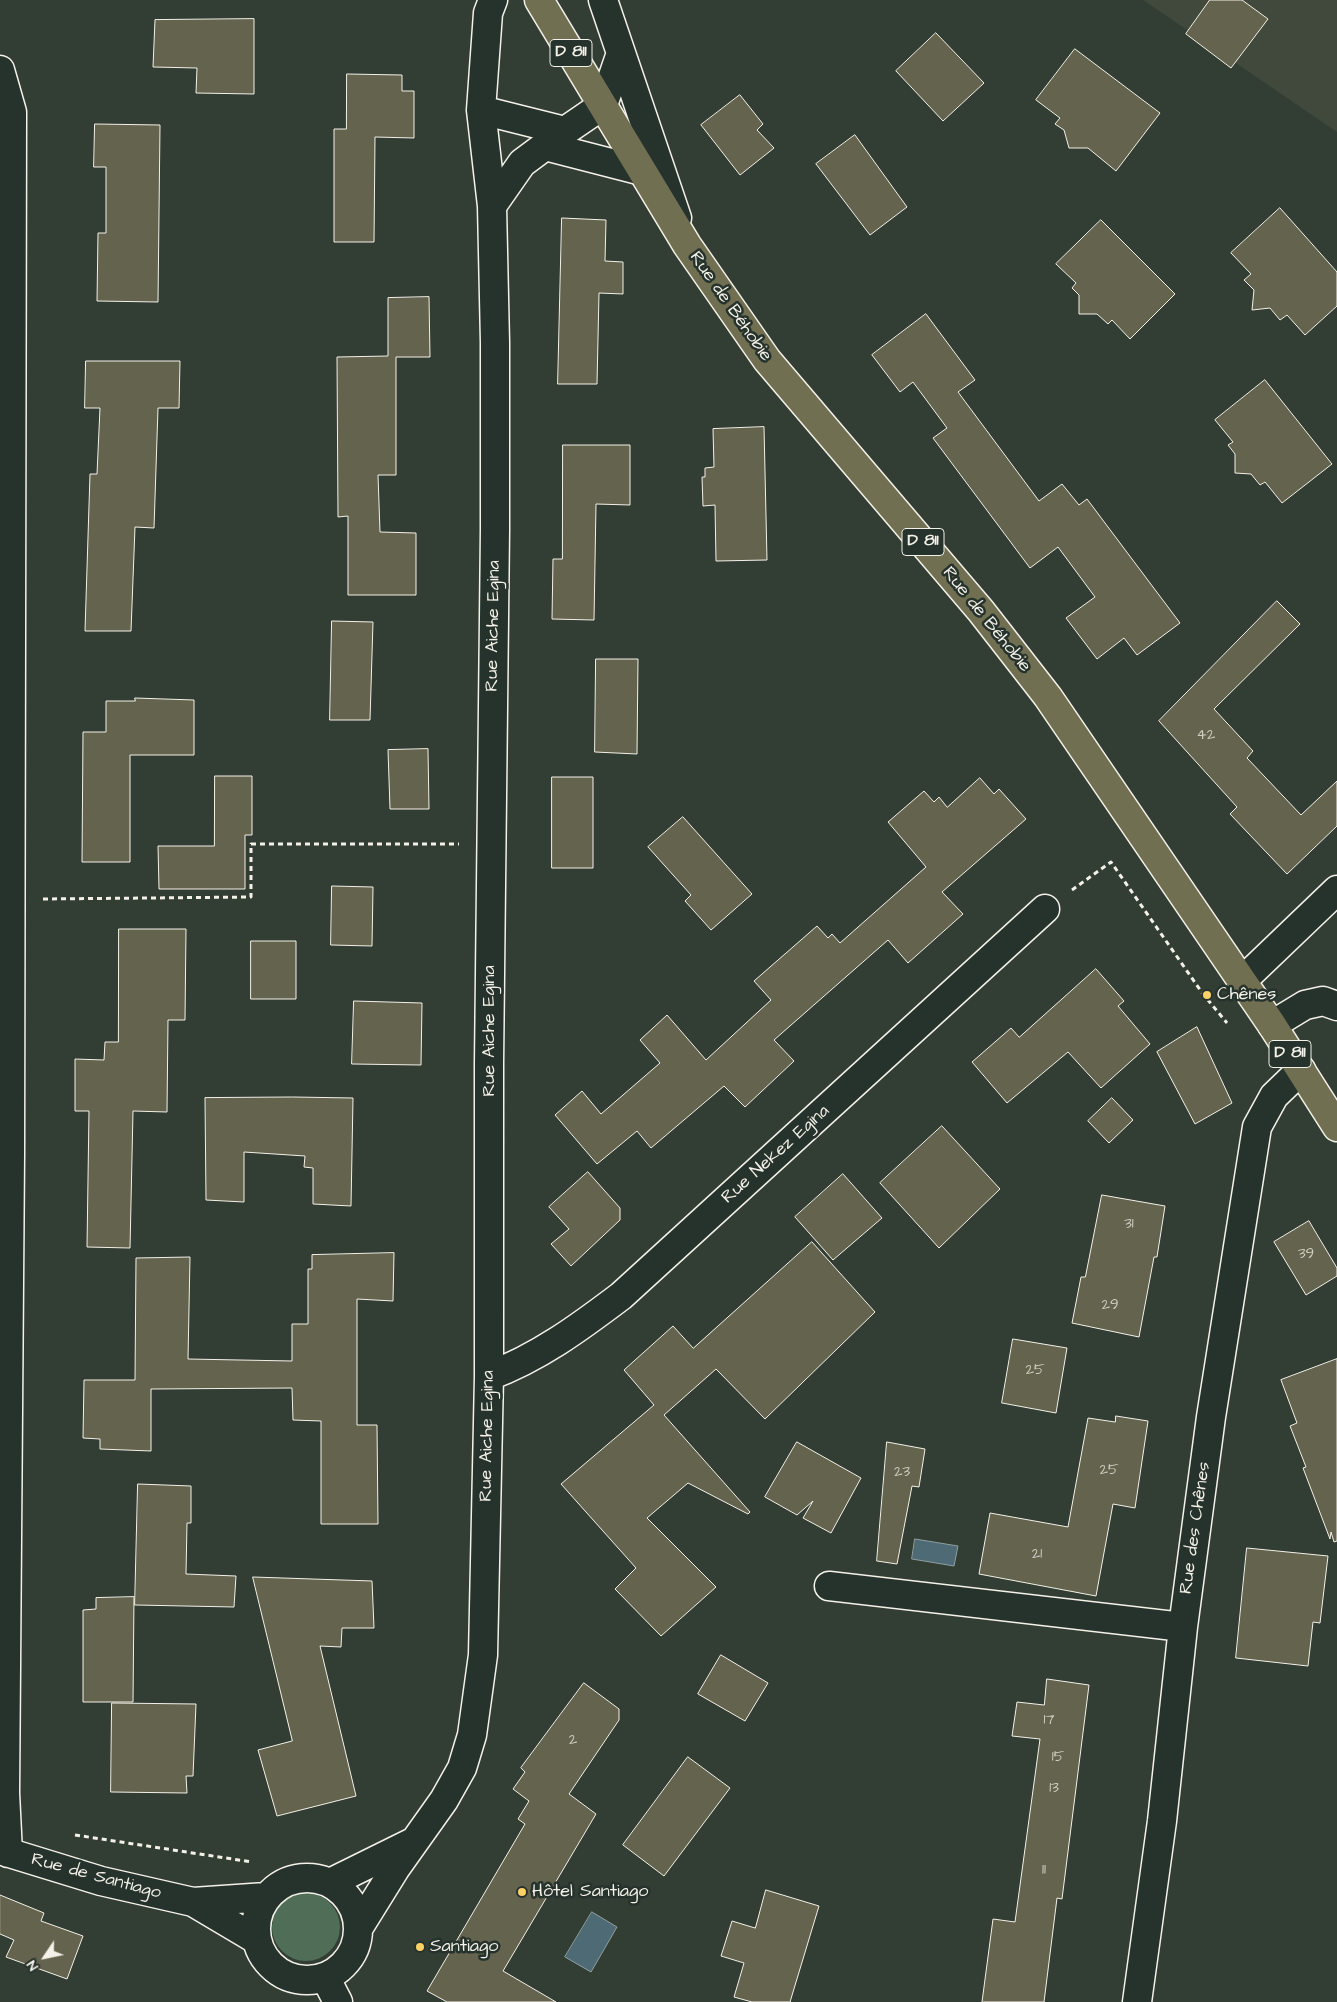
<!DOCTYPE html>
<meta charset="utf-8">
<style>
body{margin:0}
#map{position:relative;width:1337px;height:2002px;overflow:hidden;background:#323d34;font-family:"Architects Daughter",sans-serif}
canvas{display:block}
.north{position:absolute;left:20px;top:1932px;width:50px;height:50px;-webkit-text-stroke:4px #26332d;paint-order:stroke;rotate:236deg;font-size:14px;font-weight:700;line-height:20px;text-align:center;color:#f4f1e8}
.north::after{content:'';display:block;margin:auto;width:18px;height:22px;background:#f4f1e8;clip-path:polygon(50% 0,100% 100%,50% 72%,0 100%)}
</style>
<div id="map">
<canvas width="1337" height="2002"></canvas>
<div class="north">N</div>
</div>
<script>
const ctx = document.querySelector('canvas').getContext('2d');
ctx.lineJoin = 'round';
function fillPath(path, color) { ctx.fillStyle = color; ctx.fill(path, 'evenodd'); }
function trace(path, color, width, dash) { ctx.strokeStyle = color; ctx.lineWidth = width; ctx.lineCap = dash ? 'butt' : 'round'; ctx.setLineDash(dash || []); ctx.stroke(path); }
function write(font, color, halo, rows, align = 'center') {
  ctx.font = font + ' "Architects Daughter",sans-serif'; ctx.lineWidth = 5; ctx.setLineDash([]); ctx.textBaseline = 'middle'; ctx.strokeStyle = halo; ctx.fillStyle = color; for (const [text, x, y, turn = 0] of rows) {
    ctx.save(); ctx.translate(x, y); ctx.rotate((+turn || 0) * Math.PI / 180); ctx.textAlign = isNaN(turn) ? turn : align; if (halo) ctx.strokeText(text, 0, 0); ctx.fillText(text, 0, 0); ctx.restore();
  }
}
fillPath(new Path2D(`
 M 1143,0 L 1337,0 L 1337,132 Z`), '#41483c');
fillPath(new Path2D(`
 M272 1927a34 34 0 1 1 68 0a34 34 0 1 1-68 0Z`), '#4f6d57');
const water = new Path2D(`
 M 915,1539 L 958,1546 L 954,1566 L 912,1559 Z
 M 592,1912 L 617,1927 L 591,1972 L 565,1957 Z`);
fillPath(water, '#4e6a74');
trace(water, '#90a0a2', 1);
const building = new Path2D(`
 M 1210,0 L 1242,0 L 1268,19 L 1231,68 L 1186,34 Z
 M 254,19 L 254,94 L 196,93 L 197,68 L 153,67 L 155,20 Z
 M 936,33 L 984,83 L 943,121 L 896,71 Z
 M 1075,49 L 1160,113 L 1116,171 L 1088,148 L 1069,148 L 1064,130 L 1055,124 L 1060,118 L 1036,100 Z
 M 347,74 L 402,75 L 402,91 L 414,91 L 414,138 L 375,137 L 374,242 L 334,242 L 334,129 L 346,129 Z
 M 740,95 L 763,124 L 757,130 L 774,148 L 740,175 L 701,125 Z
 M 95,124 L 160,125 L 158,302 L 97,301 L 98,233 L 106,233 L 106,167 L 94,167 Z
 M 855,135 L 907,207 L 870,235 L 816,164 Z
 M 1280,208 L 1337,272 L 1337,306 L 1305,335 L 1287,315 L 1280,320 L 1270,308 L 1252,310 L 1254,290 L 1244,280 L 1251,274 L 1231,253 Z
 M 562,218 L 606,220 L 605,261 L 623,262 L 623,294 L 599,293 L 597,384 L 558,384 Z
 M 1101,220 L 1175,294 L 1130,339 L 1112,320 L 1108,324 L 1097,314 L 1079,314 L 1079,295 L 1072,288 L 1076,283 L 1056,264 Z
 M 429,297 L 430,357 L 396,357 L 396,475 L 378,475 L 380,532 L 416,533 L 416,595 L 348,595 L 348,516 L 338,517 L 337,357 L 388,356 L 388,298 Z
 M 926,314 L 975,380 L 958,392 L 1039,501 L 1062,484 L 1079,505 L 1087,499 L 1180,623 L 1137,655 L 1124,638 L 1097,659 L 1066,618 L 1095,597 L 1058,547 L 1030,568 L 933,438 L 947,428 L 913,382 L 900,392 L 872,355 Z
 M 86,361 L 180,361 L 179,408 L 158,408 L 154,528 L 135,527 L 131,631 L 85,631 L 90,474 L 97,474 L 100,408 L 85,408 Z
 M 1265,380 L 1332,464 L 1282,503 L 1265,482 L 1260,485 L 1251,474 L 1235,473 L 1235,454 L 1228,445 L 1233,442 L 1215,420 Z
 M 764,427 L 767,560 L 716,561 L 715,505 L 703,506 L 702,477 L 705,477 L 705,468 L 714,467 L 713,429 Z
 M 563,445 L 630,445 L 630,505 L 596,504 L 594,620 L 552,619 L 553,559 L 562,559 Z
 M 1277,601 L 1300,624 L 1214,709 L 1253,751 L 1247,758 L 1301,815 L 1337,781 L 1337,826 L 1287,874 L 1230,814 L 1237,807 L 1159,721 Z
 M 332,621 L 373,622 L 370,720 L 330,720 Z
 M 596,659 L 638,659 L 637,754 L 595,752 Z
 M 135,698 L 194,700 L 194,755 L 130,755 L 130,862 L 82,862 L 83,732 L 106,732 L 106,701 L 135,701 Z
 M 428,749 L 429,809 L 390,809 L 388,750 Z
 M 215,776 L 252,776 L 252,835 L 245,835 L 245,889 L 159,889 L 158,846 L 214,846 Z
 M 552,777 L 593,777 L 593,868 L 552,868 Z
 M 980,778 L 994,794 L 999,789 L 1026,819 L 942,892 L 963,914 L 908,963 L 888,940 L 774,1040 L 794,1061 L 745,1107 L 724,1086 L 651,1148 L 637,1131 L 597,1164 L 555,1115 L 582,1091 L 601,1114 L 660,1063 L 640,1040 L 667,1015 L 706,1060 L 771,1000 L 754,981 L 817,926 L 828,938 L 832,934 L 840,943 L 926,867 L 888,822 L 924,791 L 934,802 L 939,797 L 947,807 Z
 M 683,817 L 752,894 L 711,930 L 685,901 L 691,895 L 648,847 Z
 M 332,886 L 373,887 L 372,946 L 331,945 Z
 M 119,929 L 186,929 L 185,1020 L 168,1020 L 167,1112 L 133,1111 L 130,1248 L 87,1247 L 89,1111 L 75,1111 L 75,1059 L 104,1060 L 105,1042 L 118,1042 Z
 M 251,941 L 296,941 L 296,999 L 251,999 Z
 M 1096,969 L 1124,1001 L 1118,1006 L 1150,1044 L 1101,1088 L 1068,1052 L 1007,1103 L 972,1062 L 1011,1028 L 1019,1037 Z
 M 354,1001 L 422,1003 L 421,1065 L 352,1064 Z
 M 1197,1027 L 1232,1103 L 1195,1124 L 1157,1052 Z
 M 293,1097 L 353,1098 L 351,1206 L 313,1204 L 313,1168 L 304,1167 L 305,1156 L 244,1152 L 244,1202 L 206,1200 L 205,1098 Z
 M 1112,1098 L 1133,1120 L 1109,1143 L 1088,1121 Z
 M 942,1126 L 1000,1189 L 939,1248 L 880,1183 Z
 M 588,1172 L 620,1208 L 620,1220 L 571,1266 L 551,1244 L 569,1229 L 549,1207 Z
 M 843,1174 L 882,1218 L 833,1260 L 795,1217 Z
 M 1102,1195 L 1165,1206 L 1157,1257 L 1154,1257 L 1139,1337 L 1072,1323 L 1081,1277 L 1085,1277 Z
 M 1309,1221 L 1337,1268 L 1337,1276 L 1306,1295 L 1274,1242 Z
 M 812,1242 L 875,1312 L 765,1419 L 716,1369 L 664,1415 L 750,1512 L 748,1514 L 688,1483 L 647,1518 L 716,1587 L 661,1636 L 615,1589 L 636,1568 L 561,1484 L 654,1405 L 624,1370 L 673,1326 L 693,1348 Z
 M 394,1253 L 393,1301 L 357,1299 L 357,1425 L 377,1425 L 378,1524 L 321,1524 L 321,1421 L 293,1420 L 292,1388 L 151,1389 L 151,1451 L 100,1449 L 100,1439 L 83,1438 L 84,1380 L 135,1380 L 136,1258 L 190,1257 L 188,1359 L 292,1361 L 292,1324 L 308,1324 L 308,1269 L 312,1269 L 312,1255 Z
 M 1013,1339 L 1067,1348 L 1056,1413 L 1002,1403 Z
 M 1337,1359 L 1337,1541 L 1334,1542 L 1331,1532 L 1330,1539 L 1303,1468 L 1306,1467 L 1290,1426 L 1297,1423 L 1281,1380 Z
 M 1116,1416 L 1148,1421 L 1135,1508 L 1113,1504 L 1096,1596 L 979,1574 L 990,1513 L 1068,1527 L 1088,1418 L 1115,1422 Z
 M 797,1442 L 861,1478 L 831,1533 L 803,1518 L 813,1501 L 797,1515 L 765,1497 Z
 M 887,1442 L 925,1449 L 919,1487 L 912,1486 L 897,1564 L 877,1561 Z
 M 138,1484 L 191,1486 L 191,1523 L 187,1523 L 186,1574 L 236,1576 L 234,1607 L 135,1605 Z
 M 1247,1548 L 1328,1556 L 1320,1623 L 1313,1622 L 1308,1666 L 1236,1658 Z
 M 253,1577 L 372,1581 L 374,1628 L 342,1628 L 341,1647 L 320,1646 L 356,1796 L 277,1816 L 258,1750 L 292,1741 Z
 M 134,1597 L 133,1702 L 83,1702 L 83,1610 L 96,1609 L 96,1598 Z
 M 721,1655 L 768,1683 L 745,1721 L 698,1694 Z
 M 1047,1679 L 1089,1685 L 1062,1899 L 1057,1898 L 1044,2002 L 982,2002 L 993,1919 L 1015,1922 L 1040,1739 L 1012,1736 L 1017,1702 L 1044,1705 Z
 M 584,1683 L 619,1709 L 619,1720 L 569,1794 L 596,1814 L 503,1971 L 556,2002 L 447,2002 L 427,1991 L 525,1824 L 518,1819 L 529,1801 L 513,1789 L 525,1772 L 521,1768 Z
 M 112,1703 L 196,1704 L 193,1776 L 186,1776 L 187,1793 L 111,1792 Z
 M 688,1757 L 730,1788 L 664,1876 L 623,1845 Z
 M 766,1890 L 819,1906 L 790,2002 L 752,2002 L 734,1997 L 744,1963 L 721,1956 L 732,1921 L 755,1928 Z
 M 0,1895 L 44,1913 L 41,1921 L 83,1936 L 67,1979 L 6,1957 L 14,1940 L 0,1934 Z`);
fillPath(building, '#64634e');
trace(building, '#f4f1e8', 1);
const minor = new Path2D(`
 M 603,0 L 677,218
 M 0,70 L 12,112 L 10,1154 L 5,1793 L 8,1853
 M 481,110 L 565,131
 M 545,146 L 642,171
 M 492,206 L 522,163 L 565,131 L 603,105 L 621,53
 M 1241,982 L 1337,890
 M 1272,1025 L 1305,1005 L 1323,1001 L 1337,1006
 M 489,1376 C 538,1358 580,1327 621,1296 L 1045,909
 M 829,1586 L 1183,1627
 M 0,1850 L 101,1881 L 193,1902 L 266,1897
 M256 1929a51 51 0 1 1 102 0a51 51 0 1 1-102 0Z
 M 330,1883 L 411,1843
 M 193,1902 L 257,1940
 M 359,1927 L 395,1869 L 444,1800 L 462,1768 L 472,1735 L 483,1655 L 489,1376 L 489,1063 L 495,529 L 495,343 L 492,206 L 481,110 L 488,13 L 493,0
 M 325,1977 L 338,2002
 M 1137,2002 L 1162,1821 L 1183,1627 L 1211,1417 L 1257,1127 L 1274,1096 L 1301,1070`);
const major = new Path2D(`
 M 539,0 L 687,245 L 767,360 L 981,611 L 1048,697 L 1272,1025 L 1337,1127`);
trace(minor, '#f4f1e8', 31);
trace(major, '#f4f1e8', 31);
trace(new Path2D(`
 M 1072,890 L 1111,862 L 1203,994 L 1227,1023
 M 43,899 L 251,897 L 251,844 L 459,844
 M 75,1835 L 252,1862`), '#f4f1e8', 3, [5, 4]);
trace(minor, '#26332d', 28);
trace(major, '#716f52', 28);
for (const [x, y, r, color] of [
 [1207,995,5,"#ffd166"],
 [522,1892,5,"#ffd166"],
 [420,1947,5,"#ffd166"]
]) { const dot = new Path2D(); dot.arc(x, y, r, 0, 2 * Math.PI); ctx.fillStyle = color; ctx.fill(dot); trace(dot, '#26332d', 2); }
write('15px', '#d0cec2', null, [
 ["42",1206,736],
 ["31",1129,1225],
 ["39",1306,1255],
 ["29",1110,1306],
 ["25",1035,1371],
 ["25",1109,1471],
 ["23",902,1473],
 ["21",1037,1555],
 ["17",1049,1721],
 ["2",573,1741],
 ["15",1058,1758],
 ["13",1054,1789],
 ["11",1044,1871]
]);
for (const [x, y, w] of [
 [571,53,42],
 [923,542,42],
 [1290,1054,42]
]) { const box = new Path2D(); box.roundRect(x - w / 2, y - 13.5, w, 27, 4); ctx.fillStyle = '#26332d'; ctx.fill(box); trace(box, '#f4f1e8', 1); }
write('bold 16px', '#f4f1e8', null, [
 ["D 811",571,53],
 ["D 811",923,542],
 ["D 811",1290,1054]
]);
write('18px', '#f4f1e8', '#26332d', [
 ["Rue de Béhobie",730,307,55],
 ["Rue de Béhobie",986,620,51],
 ["Rue Aiche Egina",494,626,-89],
 ["Rue Aiche Egina",490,1031,-90],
 ["Rue Nekez Egina",776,1155,-42],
 ["Rue Aiche Egina",488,1436,-89],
 ["Rue des Chênes",1196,1528,-82],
 ["Rue de Santiago",96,1877,15]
]);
write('18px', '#f4f1e8', '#26332d', [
 ["Chênes",1217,995],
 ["Hôtel Santiago",532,1892],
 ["Santiago",430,1947]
], 'left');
</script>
